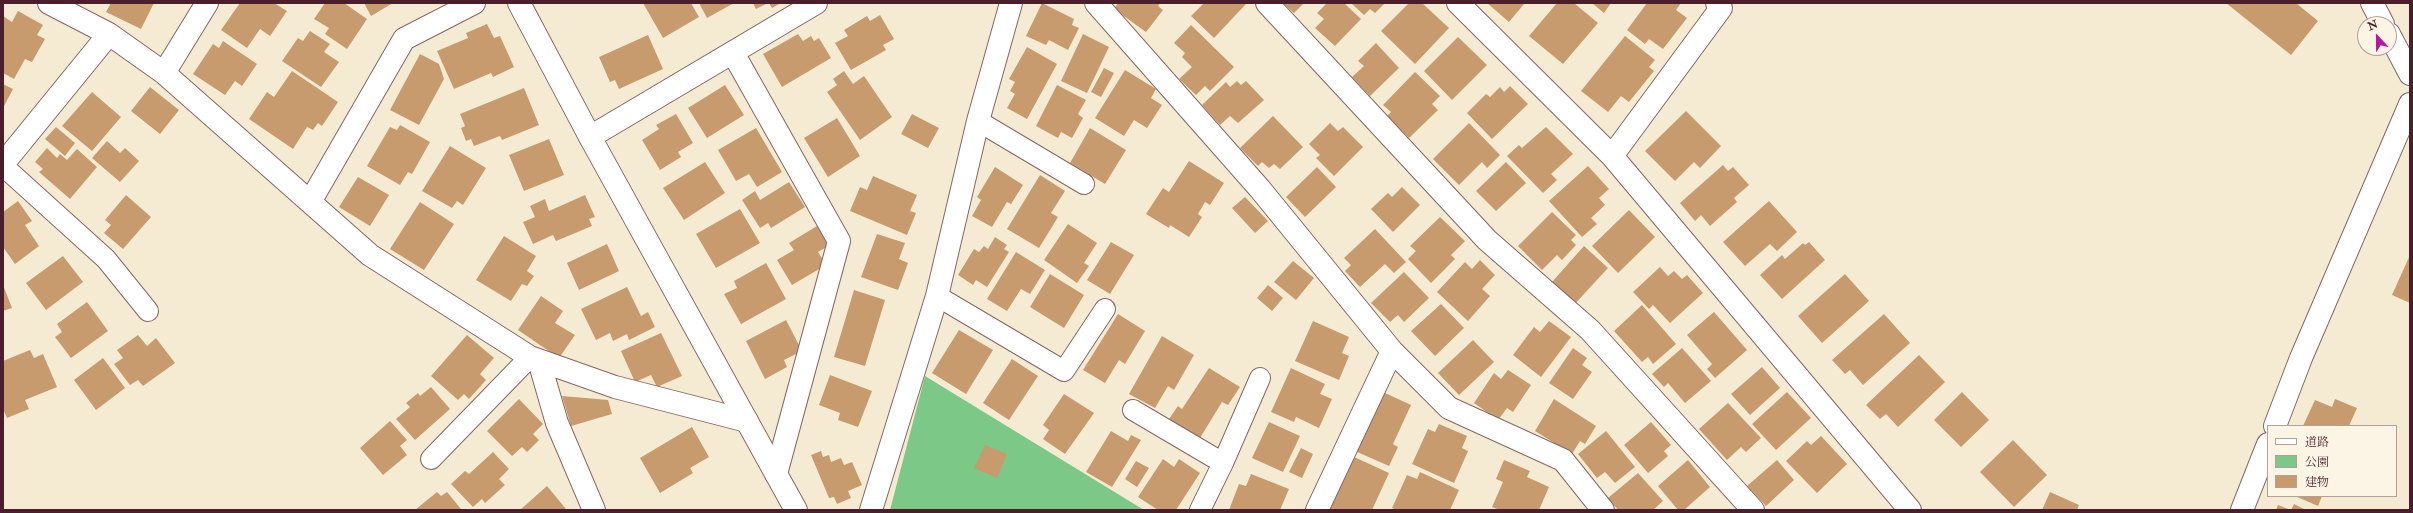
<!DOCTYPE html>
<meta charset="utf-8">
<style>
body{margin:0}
#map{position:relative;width:2413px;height:513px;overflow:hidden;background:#f5ebd3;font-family:"IM FELL Double Pica","Noto Serif JP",serif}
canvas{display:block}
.frame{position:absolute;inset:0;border:4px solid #4a1f2b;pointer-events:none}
.legend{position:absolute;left:2267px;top:425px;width:130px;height:72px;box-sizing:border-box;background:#fcf5e5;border:1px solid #b59f9b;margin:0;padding:5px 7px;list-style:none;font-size:12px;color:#4a1f2b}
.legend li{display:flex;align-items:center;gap:8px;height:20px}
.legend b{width:20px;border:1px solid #b59f9b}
.north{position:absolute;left:2357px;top:16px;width:40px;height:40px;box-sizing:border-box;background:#fcf5e5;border:1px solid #b59f9b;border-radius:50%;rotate:338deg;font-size:11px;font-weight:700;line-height:16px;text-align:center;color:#4a1f2b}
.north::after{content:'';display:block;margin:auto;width:14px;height:18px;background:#b5179e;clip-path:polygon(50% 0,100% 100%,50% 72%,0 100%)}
</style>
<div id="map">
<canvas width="2413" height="513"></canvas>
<div class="frame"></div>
<ul class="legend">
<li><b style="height:5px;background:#fff"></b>道路</li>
<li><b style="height:11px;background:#7cc887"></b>公園</li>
<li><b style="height:11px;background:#c79b6e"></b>建物</li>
</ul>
<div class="north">N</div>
</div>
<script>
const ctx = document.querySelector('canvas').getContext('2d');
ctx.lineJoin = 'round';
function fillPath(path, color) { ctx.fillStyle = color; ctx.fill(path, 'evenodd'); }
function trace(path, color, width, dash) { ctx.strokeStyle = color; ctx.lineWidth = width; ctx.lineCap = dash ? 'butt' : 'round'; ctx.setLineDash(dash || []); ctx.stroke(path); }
fillPath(new Path2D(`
 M 925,376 L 1144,510 L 890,510 Z`), '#7cc887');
fillPath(new Path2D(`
 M 111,3 L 154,3 L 141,29 L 106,12 Z
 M 240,3 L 274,3 L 287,11 L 270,36 L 260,29 L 247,48 L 221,30 Z
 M 325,3 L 344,3 L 367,19 L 347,49 L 325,34 L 329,28 L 314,19 Z
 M 364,3 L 393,3 L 371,16 Z
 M 643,3 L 691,3 L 699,17 L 663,38 Z
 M 699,3 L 734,3 L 707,18 Z
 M 753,3 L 768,3 L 756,9 Z
 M 769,3 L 781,3 L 772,8 Z
 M 1042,3 L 1074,19 L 1072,25 L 1079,28 L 1068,50 L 1049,40 L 1046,45 L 1026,36 Z
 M 1118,3 L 1160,3 L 1158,6 L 1163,10 L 1146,32 L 1114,9 Z
 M 1204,3 L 1246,3 L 1246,4 L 1214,38 L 1191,16 Z
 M 1283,3 L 1304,3 L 1294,13 Z
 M 1327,3 L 1344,3 L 1361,19 L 1335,46 L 1315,28 L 1324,19 L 1317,13 Z
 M 1351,3 L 1385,3 L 1375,13 L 1370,9 L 1364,15 Z
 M 1409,3 L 1422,3 L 1449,28 L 1415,64 L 1381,31 Z
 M 1487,3 L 1523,3 L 1524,4 L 1509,22 Z
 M 1557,3 L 1574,3 L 1598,23 L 1563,64 L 1529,36 Z
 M 1592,3 L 1611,3 L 1604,13 Z
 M 1647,3 L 1681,3 L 1676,10 L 1687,18 L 1663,49 L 1649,39 L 1645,44 L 1627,30 Z
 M 2226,3 L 2296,3 L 2318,21 L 2291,55 Z
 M 18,11 L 43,25 L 37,35 L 45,39 L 32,62 L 25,59 L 14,79 L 3,73 L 3,16 L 12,22 Z
 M 880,15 L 894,39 L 883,45 L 886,50 L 851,70 L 835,43 L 848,36 L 844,30 L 867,16 L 870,21 Z
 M 487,24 L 494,38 L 500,36 L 514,67 L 493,77 L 491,73 L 454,89 L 437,51 L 468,38 L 466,33 Z
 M 1191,25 L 1234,67 L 1210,91 L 1205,86 L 1196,95 L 1179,79 L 1192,67 L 1182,57 L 1185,53 L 1174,43 Z
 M 310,31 L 330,44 L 324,52 L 339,62 L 321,87 L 282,61 L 298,38 L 303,41 Z
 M 798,34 L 803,41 L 811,36 L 814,41 L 819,38 L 831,58 L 782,87 L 763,54 Z
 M 1083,34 L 1109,47 L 1087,93 L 1061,81 Z
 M 648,35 L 663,69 L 619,89 L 615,80 L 610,82 L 599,57 Z
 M 1625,36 L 1655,60 L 1649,67 L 1654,71 L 1629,102 L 1621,96 L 1608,112 L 1581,91 Z
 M 1458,37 L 1487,65 L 1452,100 L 1424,71 Z
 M 223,41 L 257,64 L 242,86 L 235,81 L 225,95 L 193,74 L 213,44 L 219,48 Z
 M 1376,43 L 1399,68 L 1370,96 L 1352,77 L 1364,66 L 1358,61 Z
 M 1027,47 L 1057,64 L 1027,119 L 1007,108 L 1015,94 L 1010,91 L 1015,82 L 1009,79 Z
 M 420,54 L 439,64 L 444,79 L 419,125 L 390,110 Z
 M 1104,68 L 1114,73 L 1101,97 L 1091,92 Z
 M 1125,70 L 1156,89 L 1151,98 L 1162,105 L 1147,128 L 1134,120 L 1124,136 L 1095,118 Z
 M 292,71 L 338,102 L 322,126 L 318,123 L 313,130 L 307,127 L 293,149 L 249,119 L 267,92 L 274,97 Z
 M 844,71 L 853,84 L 864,76 L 892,117 L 860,140 L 827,92 L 837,85 L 833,79 Z
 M 1415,72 L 1440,96 L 1432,104 L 1438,110 L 1409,138 L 1387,116 L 1391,112 L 1383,105 Z
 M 1237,81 L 1241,85 L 1246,81 L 1264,100 L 1238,123 L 1230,116 L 1220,125 L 1202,105 L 1226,82 L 1230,87 Z
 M 3,84 L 13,89 L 3,108 Z
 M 725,85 L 744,115 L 707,138 L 688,108 Z
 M 1057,85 L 1086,100 L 1078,114 L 1083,118 L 1072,138 L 1061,132 L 1058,138 L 1036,126 Z
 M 1510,86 L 1528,104 L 1492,139 L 1467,113 L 1486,94 L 1490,97 L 1500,87 L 1504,92 Z
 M 150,87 L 179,110 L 160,134 L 131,111 Z
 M 524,88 L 539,125 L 502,140 L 500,136 L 474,146 L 471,139 L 466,141 L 461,128 L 465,126 L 460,114 Z
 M 92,92 L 121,117 L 92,151 L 62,126 Z
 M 1686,111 L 1721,146 L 1700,168 L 1694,162 L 1675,181 L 1645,151 Z
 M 676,114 L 693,143 L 678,152 L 681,157 L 660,170 L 642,140 L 659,129 L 656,125 Z
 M 912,114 L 939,128 L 928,148 L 901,134 Z
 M 1273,116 L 1303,147 L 1280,169 L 1274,164 L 1269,168 L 1262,162 L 1258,166 L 1240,148 Z
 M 837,118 L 860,156 L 828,177 L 804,138 Z
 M 1330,123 L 1338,131 L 1343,127 L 1363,147 L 1334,176 L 1316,158 L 1320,155 L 1309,144 Z
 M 1469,123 L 1500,155 L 1487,168 L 1482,162 L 1459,185 L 1433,159 Z
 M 400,125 L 430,142 L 412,174 L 408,172 L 400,185 L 367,166 L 390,127 L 397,130 Z
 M 56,127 L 75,143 L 65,156 L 45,139 Z
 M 1546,127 L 1573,154 L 1551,174 L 1557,180 L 1543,193 L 1507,156 L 1519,145 L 1522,148 Z
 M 756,128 L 782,172 L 757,187 L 749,174 L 736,181 L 718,150 Z
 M 1090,128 L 1126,150 L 1105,184 L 1070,163 Z
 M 549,139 L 564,175 L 524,191 L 509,155 Z
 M 107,141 L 120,153 L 125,148 L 139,161 L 120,182 L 92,158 Z
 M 450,146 L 486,168 L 463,205 L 457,201 L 452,208 L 422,191 Z
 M 47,148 L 57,158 L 60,154 L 67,160 L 77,149 L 97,167 L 70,199 L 39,172 L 43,169 L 35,162 Z
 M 1189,161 L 1224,183 L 1210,205 L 1205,202 L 1198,214 L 1202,217 L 1189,237 L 1170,225 L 1169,228 L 1146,214 L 1163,188 L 1169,192 Z
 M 705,162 L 725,193 L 684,220 L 663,188 Z
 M 1506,162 L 1526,183 L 1496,211 L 1476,191 Z
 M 1723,165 L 1728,171 L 1733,167 L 1749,185 L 1734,198 L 1737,202 L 1710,226 L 1701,215 L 1695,221 L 1680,203 Z
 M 1588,166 L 1609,189 L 1599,198 L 1605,205 L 1591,218 L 1597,224 L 1582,237 L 1549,201 Z
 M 995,167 L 1023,185 L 1011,204 L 1007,202 L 992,227 L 972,216 L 981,200 L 977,197 Z
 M 1317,167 L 1336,187 L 1305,217 L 1286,197 Z
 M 1040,175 L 1065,191 L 1051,213 L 1058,217 L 1039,248 L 1007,229 Z
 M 873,176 L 917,195 L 910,211 L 916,213 L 907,235 L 850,211 L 860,187 L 867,190 Z
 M 358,177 L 389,195 L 370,226 L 339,207 Z
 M 789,182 L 805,207 L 771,228 L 768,223 L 760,228 L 742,200 L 755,191 L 760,200 Z
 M 1402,187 L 1420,205 L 1393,232 L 1371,209 L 1388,193 L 1392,197 Z
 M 126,195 L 151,217 L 123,249 L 104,233 L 111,225 L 105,220 Z
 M 585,195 L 595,217 L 589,219 L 592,226 L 556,241 L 553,235 L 533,244 L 523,222 L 535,217 L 530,206 L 545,199 L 549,211 Z
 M 1245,197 L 1268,221 L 1255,233 L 1232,208 Z
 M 18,201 L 32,221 L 25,225 L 39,246 L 15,264 L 3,247 L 3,212 Z
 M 1769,201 L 1797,232 L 1777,251 L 1770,244 L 1745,266 L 1723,242 Z
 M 420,202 L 454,224 L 424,270 L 390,249 Z
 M 740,209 L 760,243 L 716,268 L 696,234 Z
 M 1629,210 L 1655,237 L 1618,273 L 1592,246 Z
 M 1552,212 L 1576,235 L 1571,240 L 1576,245 L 1562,260 L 1557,255 L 1542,270 L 1518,246 Z
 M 1440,217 L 1465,241 L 1451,255 L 1455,259 L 1431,283 L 1408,259 L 1416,251 L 1410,246 Z
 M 1068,224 L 1097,243 L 1084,263 L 1089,266 L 1077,283 L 1044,260 Z
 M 817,226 L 830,245 L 818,252 L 826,265 L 792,285 L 777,260 L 794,250 L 789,243 Z
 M 1375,229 L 1406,262 L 1394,273 L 1385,264 L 1360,287 L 1345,271 L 1351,265 L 1344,258 Z
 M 877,234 L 905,243 L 899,259 L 908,263 L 898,290 L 861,277 Z
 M 504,236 L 536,256 L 527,271 L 534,276 L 527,286 L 522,284 L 511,301 L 476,280 Z
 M 995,237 L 1007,245 L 1004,249 L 1009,252 L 987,287 L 976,280 L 973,285 L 958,275 L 974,249 L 979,252 L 984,246 L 988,249 Z
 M 1111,242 L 1134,255 L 1110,294 L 1087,280 Z
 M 1809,242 L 1825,260 L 1782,299 L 1760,275 L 1782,255 L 1785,259 L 1803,243 L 1805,245 Z
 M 607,244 L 619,271 L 579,290 L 567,263 Z
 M 1584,246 L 1608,268 L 1572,307 L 1557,294 L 1561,290 L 1552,282 Z
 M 1016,252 L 1045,270 L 1030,294 L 1021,289 L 1007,311 L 987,299 Z
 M 2410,255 L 2410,303 L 2392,295 Z
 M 63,256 L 83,282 L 46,310 L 26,283 Z
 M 1480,260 L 1495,275 L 1482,289 L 1490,296 L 1468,321 L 1437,292 L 1465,262 L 1472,269 Z
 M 1293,261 L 1314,278 L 1296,300 L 1274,282 Z
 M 766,263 L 786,299 L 741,324 L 724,294 L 737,288 L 734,281 Z
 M 1660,267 L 1668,276 L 1674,271 L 1682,279 L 1687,275 L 1703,293 L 1670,323 L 1653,305 L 1649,309 L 1633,292 Z
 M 1404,272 L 1429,298 L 1404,322 L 1398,315 L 1390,322 L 1371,303 Z
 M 1050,274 L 1084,295 L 1064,328 L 1030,307 Z
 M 1845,274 L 1869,301 L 1822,343 L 1798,316 Z
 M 3,285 L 12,308 L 3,311 Z
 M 1268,285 L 1283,298 L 1272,311 L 1257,298 Z
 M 627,287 L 641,316 L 648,312 L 655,327 L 629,340 L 627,334 L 613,341 L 610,333 L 596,340 L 581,309 Z
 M 854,290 L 885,300 L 865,366 L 834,357 Z
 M 541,296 L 563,311 L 555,323 L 575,335 L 559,358 L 518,330 Z
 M 87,302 L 108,331 L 71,358 L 55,337 L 62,332 L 57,324 Z
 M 1441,304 L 1464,328 L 1435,356 L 1411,331 Z
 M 1642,305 L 1676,344 L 1653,364 L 1648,357 L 1642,362 L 1614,331 Z
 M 1714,312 L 1747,350 L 1715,378 L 1707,369 L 1712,364 L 1687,335 Z
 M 1118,314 L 1145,331 L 1125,364 L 1119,360 L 1105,383 L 1083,370 Z
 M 1884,314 L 1910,343 L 1863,385 L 1850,370 L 1845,374 L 1832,360 Z
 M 786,320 L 802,351 L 784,360 L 787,367 L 765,379 L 746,341 Z
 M 1313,321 L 1349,337 L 1342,353 L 1349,356 L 1339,380 L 1295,361 Z
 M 1549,321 L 1571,337 L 1541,377 L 1513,355 L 1534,327 L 1540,332 Z
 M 959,330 L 993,350 L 966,394 L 932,373 Z
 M 661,333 L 682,376 L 657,387 L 651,375 L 635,382 L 621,351 Z
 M 138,335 L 147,346 L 156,338 L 175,363 L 143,386 L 138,380 L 130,385 L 114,364 L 123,358 L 117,350 Z
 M 467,335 L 494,358 L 480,374 L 486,380 L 469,399 L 464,394 L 458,400 L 431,376 Z
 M 1162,336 L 1194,355 L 1174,390 L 1168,386 L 1155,408 L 1129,394 Z
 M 1473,340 L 1494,362 L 1459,395 L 1438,373 Z
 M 1573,348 L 1587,358 L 1582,365 L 1592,372 L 1573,399 L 1549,383 Z
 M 1682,348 L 1711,381 L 1685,403 L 1668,383 L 1664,387 L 1652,374 Z
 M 30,350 L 34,358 L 43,354 L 57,387 L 25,400 L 29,409 L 7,418 L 3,409 L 3,361 Z
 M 1919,355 L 1945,382 L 1898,427 L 1886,414 L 1880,419 L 1866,405 Z
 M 103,358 L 125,388 L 96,410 L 74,380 Z
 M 1012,359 L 1038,376 L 1009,420 L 983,403 Z
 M 1762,367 L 1780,388 L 1750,415 L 1731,394 Z
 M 1209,368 L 1240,387 L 1228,405 L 1222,402 L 1200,438 L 1169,419 L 1178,406 L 1182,409 Z
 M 1291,368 L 1325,384 L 1320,394 L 1332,399 L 1319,428 L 1296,417 L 1294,422 L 1271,412 Z
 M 1508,370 L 1531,385 L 1513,412 L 1507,408 L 1498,420 L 1474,403 L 1494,373 L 1501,379 Z
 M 830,375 L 872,391 L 858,427 L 838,420 L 840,413 L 819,405 Z
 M 431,387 L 450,409 L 415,440 L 396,419 L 410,407 L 406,403 L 418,393 L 420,396 Z
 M 1383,392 L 1411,405 L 1393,444 L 1398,447 L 1389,466 L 1355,451 Z
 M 1787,392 L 1811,418 L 1776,450 L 1752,424 Z
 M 1962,392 L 1989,420 L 1961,447 L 1934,420 Z
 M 1064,394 L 1094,413 L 1065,454 L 1043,439 L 1049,430 L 1043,425 Z
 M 562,396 L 608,400 L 612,414 L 571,426 Z
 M 519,399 L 543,424 L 533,434 L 539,440 L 527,452 L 522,447 L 512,456 L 487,431 Z
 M 1554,399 L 1596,426 L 1585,444 L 1580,441 L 1572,454 L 1535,431 Z
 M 2335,399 L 2357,408 L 2349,426 L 2303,426 L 2315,400 L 2332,407 Z
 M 1728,403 L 1761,438 L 1746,452 L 1741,447 L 1727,460 L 1699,429 Z
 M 390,421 L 407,440 L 400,446 L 407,455 L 383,475 L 360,448 Z
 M 1269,422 L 1300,436 L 1283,472 L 1252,458 Z
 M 1651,422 L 1671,445 L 1664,451 L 1668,456 L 1648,473 L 1624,445 Z
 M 1439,424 L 1467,436 L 1462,448 L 1468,451 L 1454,483 L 1412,464 L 1428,429 L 1435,432 Z
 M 692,427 L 709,457 L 690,468 L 693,473 L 660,493 L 640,458 Z
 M 1111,431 L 1128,441 L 1131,435 L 1141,440 L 1112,487 L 1086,472 Z
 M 1606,431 L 1635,467 L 1615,483 L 1605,472 L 1597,478 L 1578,454 Z
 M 1821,436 L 1847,464 L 1817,493 L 1786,461 L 1807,441 L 1811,445 Z
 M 2013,440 L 2047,475 L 2014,507 L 1980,472 Z
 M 985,445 L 1007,454 L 997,478 L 974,468 Z
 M 1301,448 L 1313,454 L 1302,478 L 1289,472 Z
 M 821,451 L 823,457 L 829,455 L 831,462 L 841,458 L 844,465 L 852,462 L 862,485 L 848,491 L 851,498 L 837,504 L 834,497 L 829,498 L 811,455 Z
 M 493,452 L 509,469 L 499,479 L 505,485 L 485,503 L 482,499 L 473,507 L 451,484 L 465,471 L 469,474 Z
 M 1352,456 L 1389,473 L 1372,510 L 1334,510 L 1329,508 Z
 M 1163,459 L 1174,467 L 1179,459 L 1200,473 L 1176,510 L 1158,510 L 1138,497 Z
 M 1504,460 L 1530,471 L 1527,477 L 1549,487 L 1539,510 L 1500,510 L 1492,507 L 1503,482 L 1496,479 Z
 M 1688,460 L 1710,487 L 1684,510 L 1678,510 L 1658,486 Z
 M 1777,460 L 1794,480 L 1766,506 L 1747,486 Z
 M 1136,461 L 1149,468 L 1137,487 L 1125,479 Z
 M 1420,472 L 1459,490 L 1450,510 L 1396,510 L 1392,508 L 1407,475 L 1417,479 Z
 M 1638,473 L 1663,501 L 1653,510 L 1618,510 L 1608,498 Z
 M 1251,474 L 1289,489 L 1280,510 L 1229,510 L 1239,484 L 1246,486 Z
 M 547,486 L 566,509 L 520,510 Z
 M 437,492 L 441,496 L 447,492 L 461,509 L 415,510 Z
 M 2050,492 L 2079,505 L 2077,510 L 2042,510 Z
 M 2295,496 L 2322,496 L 2318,506 Z
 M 2294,504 L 2306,510 L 2291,510 Z
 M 2278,505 L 2291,510 L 2276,510 Z`), '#c79b6e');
const lane = new Path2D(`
 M 978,121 L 1084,184
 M 3,166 L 106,259 L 148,311
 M 937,296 L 1064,371 L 1105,309
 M 1133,410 L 1223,463 L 1200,510
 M 431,459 L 530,357
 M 1223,463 L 1260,378`);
const street = new Path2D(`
 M 49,3 L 109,34 L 164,73 L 370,255 L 530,357 L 615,387 L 747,421
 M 1096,3 L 1260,189 L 1392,351 L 1449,408 L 1563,460 L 1603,510
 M 1267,3 L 1487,240 L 1590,330 L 1753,510
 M 1458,3 L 1612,156 L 1910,510
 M 2372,3 L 2383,24
 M 2389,34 L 2410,74
 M 733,53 L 839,241 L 776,474
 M 164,73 L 207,3
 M 590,137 L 816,3
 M 1612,156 L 1721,8 L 1717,3
 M 3,164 L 109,34
 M 310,202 L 404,39 L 474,3
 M 539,361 L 557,423 L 594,510
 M 871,510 L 937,296 L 978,121 L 1011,3
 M 1317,510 L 1392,351`);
const secondary = new Path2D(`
 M 519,3 L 590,137 L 796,510
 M 2275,426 L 2301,358 L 2410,104
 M 2242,510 L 2268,444`);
trace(lane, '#866666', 22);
trace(street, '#866666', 24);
trace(secondary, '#866666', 24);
trace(lane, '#fff', 20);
trace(street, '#fff', 22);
trace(secondary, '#fff', 22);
</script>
